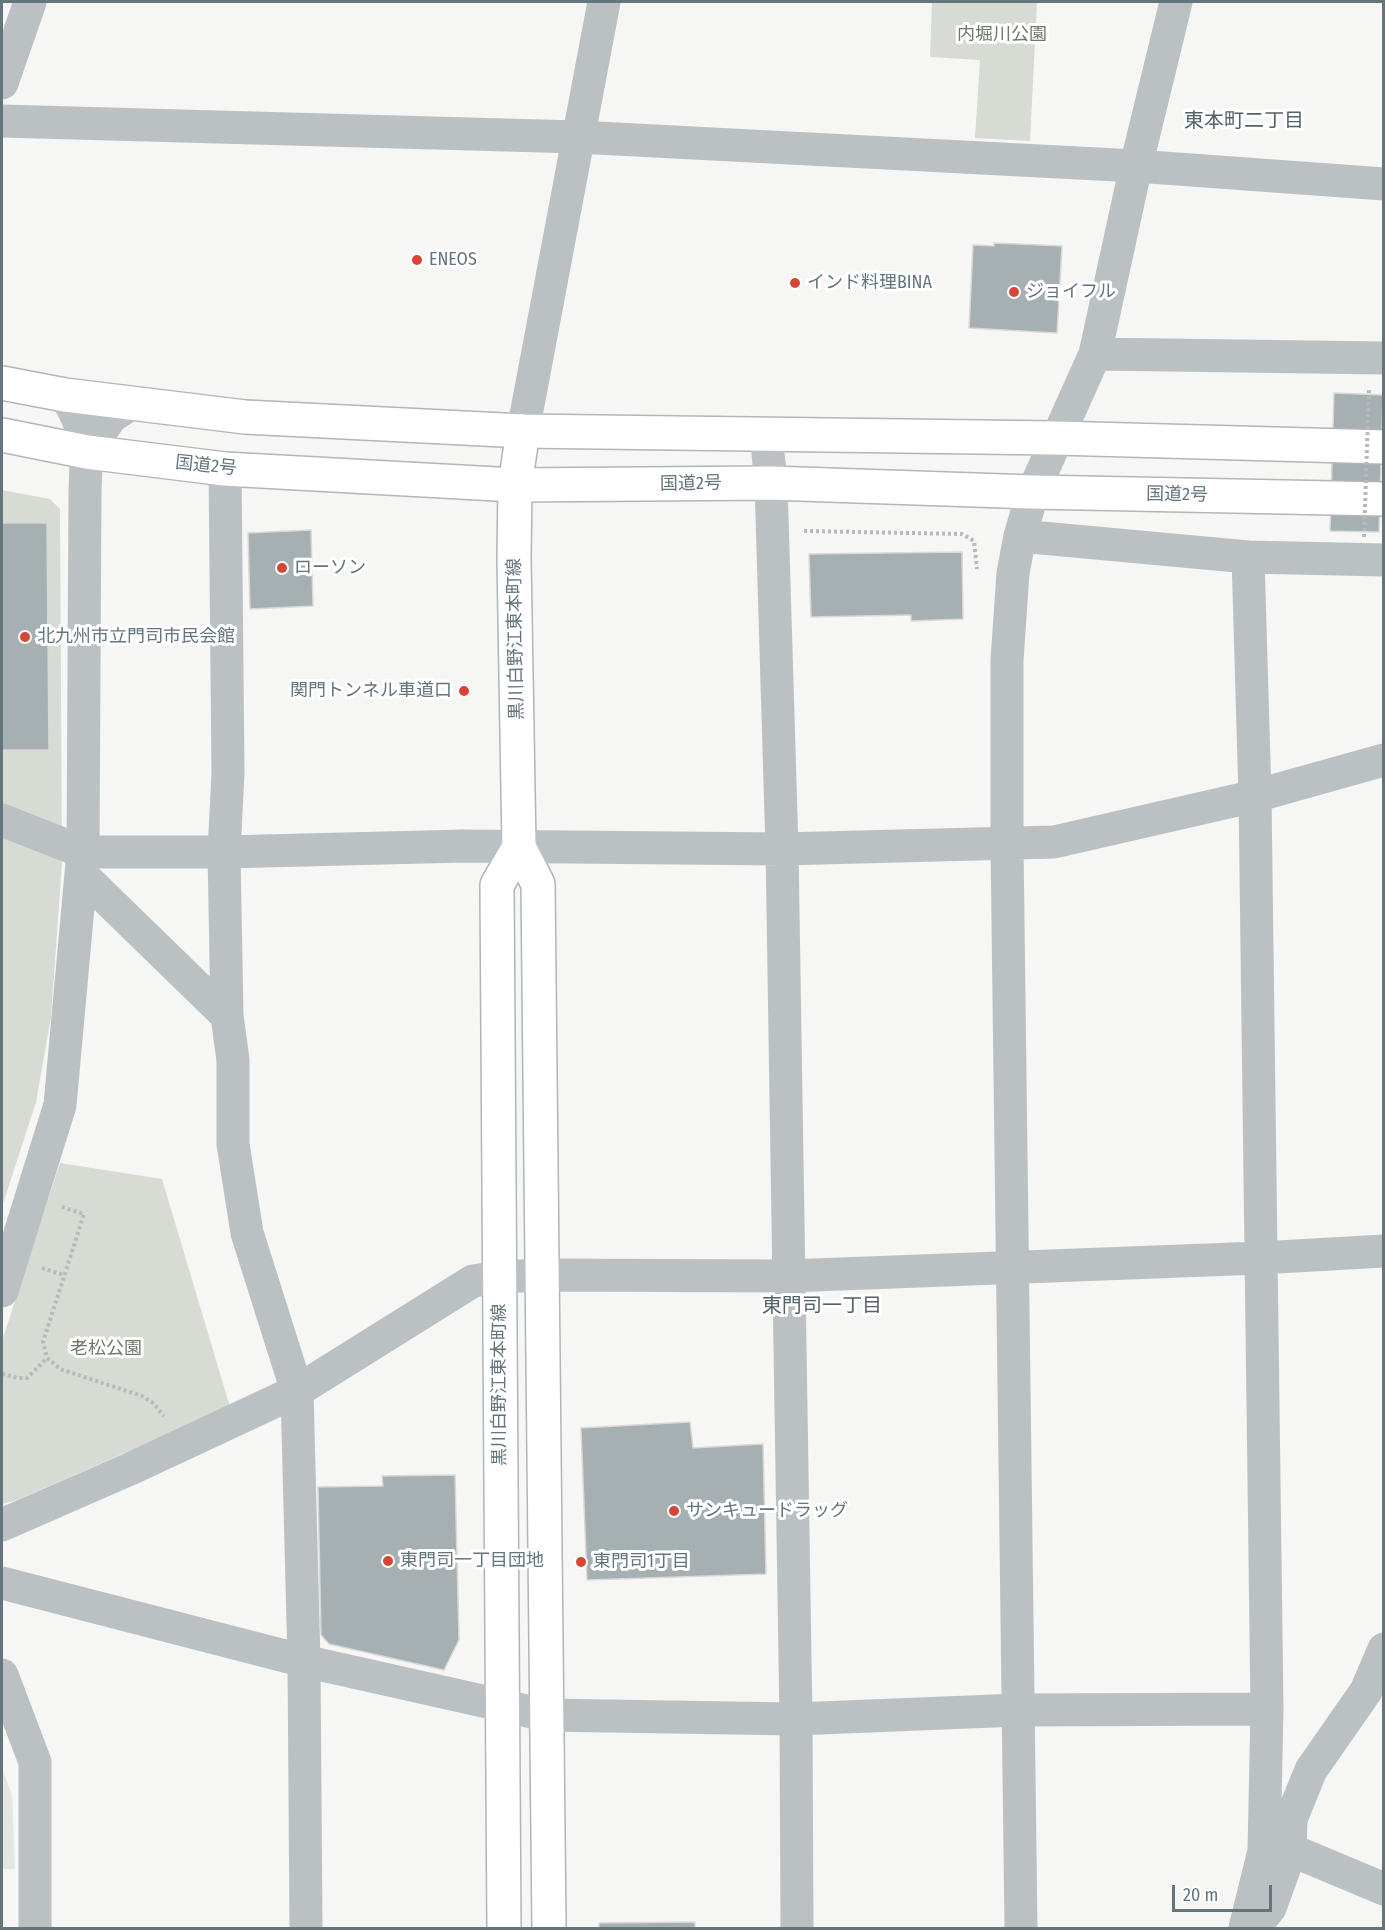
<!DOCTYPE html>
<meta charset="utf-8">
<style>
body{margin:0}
#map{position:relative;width:1385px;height:1930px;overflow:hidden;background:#f6f6f4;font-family:"Fira Sans Condensed",sans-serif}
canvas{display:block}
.frame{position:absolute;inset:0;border:3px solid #64757c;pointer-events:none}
.scale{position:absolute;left:1172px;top:1885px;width:100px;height:27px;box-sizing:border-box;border:3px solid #64757c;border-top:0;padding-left:8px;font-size:18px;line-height:21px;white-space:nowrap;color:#64757c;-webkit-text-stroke:4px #fff;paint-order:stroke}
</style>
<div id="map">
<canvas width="1385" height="1930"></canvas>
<div class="frame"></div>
<div class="scale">20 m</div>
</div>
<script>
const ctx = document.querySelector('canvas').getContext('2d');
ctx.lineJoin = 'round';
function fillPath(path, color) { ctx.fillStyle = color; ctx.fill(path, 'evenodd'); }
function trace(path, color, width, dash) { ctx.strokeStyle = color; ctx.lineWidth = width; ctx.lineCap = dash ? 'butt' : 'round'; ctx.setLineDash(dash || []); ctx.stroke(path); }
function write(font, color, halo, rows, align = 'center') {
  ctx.font = font + ' "Fira Sans Condensed","Noto Sans JP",sans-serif'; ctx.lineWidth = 6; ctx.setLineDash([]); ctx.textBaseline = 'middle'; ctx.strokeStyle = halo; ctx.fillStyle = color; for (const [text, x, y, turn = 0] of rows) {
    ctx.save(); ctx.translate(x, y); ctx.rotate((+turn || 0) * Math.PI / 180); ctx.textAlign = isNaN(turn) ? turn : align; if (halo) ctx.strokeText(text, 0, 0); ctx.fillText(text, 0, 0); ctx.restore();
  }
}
fillPath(new Path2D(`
 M 2,1768 L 12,1795 L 15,1869 L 2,1869 Z`), '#e4e6e4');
fillPath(new Path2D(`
 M 932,2 L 1037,2 L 1030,141 L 975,138 L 980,60 L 930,57 Z
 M 2,490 L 50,499 L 60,509 L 62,863 L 51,1017 L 36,1102 L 2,1207 Z
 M 60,1163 L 162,1179 L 230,1407 L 17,1500 L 2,1504 L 2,1341 Z`), '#d7dbd3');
const building = new Path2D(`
 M 994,243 L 1062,246 L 1057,333 L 969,328 L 973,245 L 994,246 Z
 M 1334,393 L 1383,395 L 1379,532 L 1330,531 Z
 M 2,523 L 47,523 L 49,750 L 2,750 Z
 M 311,530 L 313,606 L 250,609 L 248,533 Z
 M 962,552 L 963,619 L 911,621 L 911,615 L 811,617 L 809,554 Z
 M 690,1422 L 693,1448 L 763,1444 L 766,1574 L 587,1580 L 581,1428 Z
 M 455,1475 L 459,1640 L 444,1670 L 329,1644 L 321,1635 L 318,1487 L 383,1486 L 382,1476 Z
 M 695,1922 L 695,1928 L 599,1928 L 599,1923 Z`);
fillPath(building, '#a6afb2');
trace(building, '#d8d8d6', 1.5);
const major = new Path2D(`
 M 523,431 L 515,485 L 514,558 L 519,847 L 538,884 L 549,1928
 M 504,1928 L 497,885 L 519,847`);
const highway = new Path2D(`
 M 2,383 L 65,395 L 245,417 L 523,431 L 1055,438 L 1384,447
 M 2,435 L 87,452 L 225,469 L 515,485 L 771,483 L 1033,492 L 1384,499`);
trace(major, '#afb5b8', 36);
trace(highway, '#b1b6b8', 36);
trace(new Path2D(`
 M 804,531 L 962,534 L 974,541 L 977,569
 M 62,1207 L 84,1214 L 43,1342 L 47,1358 L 60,1369 L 142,1396 L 153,1403 L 164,1416
 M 42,1268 L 64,1275
 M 2,1374 L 18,1378 L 27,1378 L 47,1358`), '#b6babc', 4, [3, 3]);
trace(new Path2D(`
 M 2,83 L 30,2
 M 2,121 L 578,137 L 1136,166 L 1384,184
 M 1095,354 L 1384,358
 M 523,431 L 604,2
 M 766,434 L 771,483 L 782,849 L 796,1719 L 797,1928
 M 87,452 L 111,417 L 131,404
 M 225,469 L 228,773 L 224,852 L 227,1016 L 233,1060 L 233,1144 L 247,1233 L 297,1391 L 304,1661 L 306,1928
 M 1020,536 L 1248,557 L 1384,560
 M 2,820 L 83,852 L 224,852 L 464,846 L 782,849 L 1054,842 L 1255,796 L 1384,760
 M 81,874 L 227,1016
 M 2,1291 L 60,1105 L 83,852 L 85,491 C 87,449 88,431 65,395
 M 2,1525 L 130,1469 L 297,1391 L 473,1281 L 499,1277 L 543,1275 L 788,1276 L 1260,1258 L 1384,1251
 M 2,1583 L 304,1661 L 545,1715 L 796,1719 L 1018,1710 L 1267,1709
 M 2,1675 L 35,1762 L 35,1928
 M 1290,1853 L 1291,1819 L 1311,1770 L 1366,1691 L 1384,1649
 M 1260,1920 L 1270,1908 L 1291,1850 L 1384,1889
 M 1021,1928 L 1007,844 L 1007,660 L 1013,573 L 1020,536 L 1033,492 L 1095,354 L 1136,166 L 1176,2
 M 1245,1928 L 1264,1851 L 1267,1709 L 1255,796 L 1248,557`), '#bbc1c3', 33);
trace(major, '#fff', 33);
trace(highway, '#fff', 33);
trace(new Path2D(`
 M 1364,537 L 1369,389`), '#b6babc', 4, [3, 3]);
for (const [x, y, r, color] of [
 [417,260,6,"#d64634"],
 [795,283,6,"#d64634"],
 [1014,292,6,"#d64634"],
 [282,568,6,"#d64634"],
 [25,637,6,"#d64634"],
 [464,691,6,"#d64634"],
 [674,1511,6,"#d64634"],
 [388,1561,6,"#d64634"],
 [581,1562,6,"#d64634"]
]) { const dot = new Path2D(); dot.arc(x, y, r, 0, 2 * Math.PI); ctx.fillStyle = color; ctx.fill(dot); trace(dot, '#fff', 2); }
write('18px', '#6c7a66', '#fff', [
 ["内堀川公園",1002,35],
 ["老松公園",106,1349]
]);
write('18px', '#64757c', '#fff', [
 ["ENEOS",429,260],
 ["インド料理BINA",807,283],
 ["ジョイフル",1026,292],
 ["ローソン",294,568],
 ["北九州市立門司市民会館",37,637],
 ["関門トンネル車道口",452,691,"right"],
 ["サンキュードラッグ",686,1511],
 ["東門司一丁目団地",400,1561],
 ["東門司1丁目",593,1562]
], 'left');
write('18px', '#64757c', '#fff', [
 ["国道2号",206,466,6],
 ["国道2号",691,484,-1],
 ["国道2号",1177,495,1],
 ["黒川白野江東本町線",516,639,-91],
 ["黒川白野江東本町線",500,1385,-90]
]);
write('20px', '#556268', '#fff', [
 ["東本町二丁目",1244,121],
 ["東門司一丁目",822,1306]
]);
</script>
